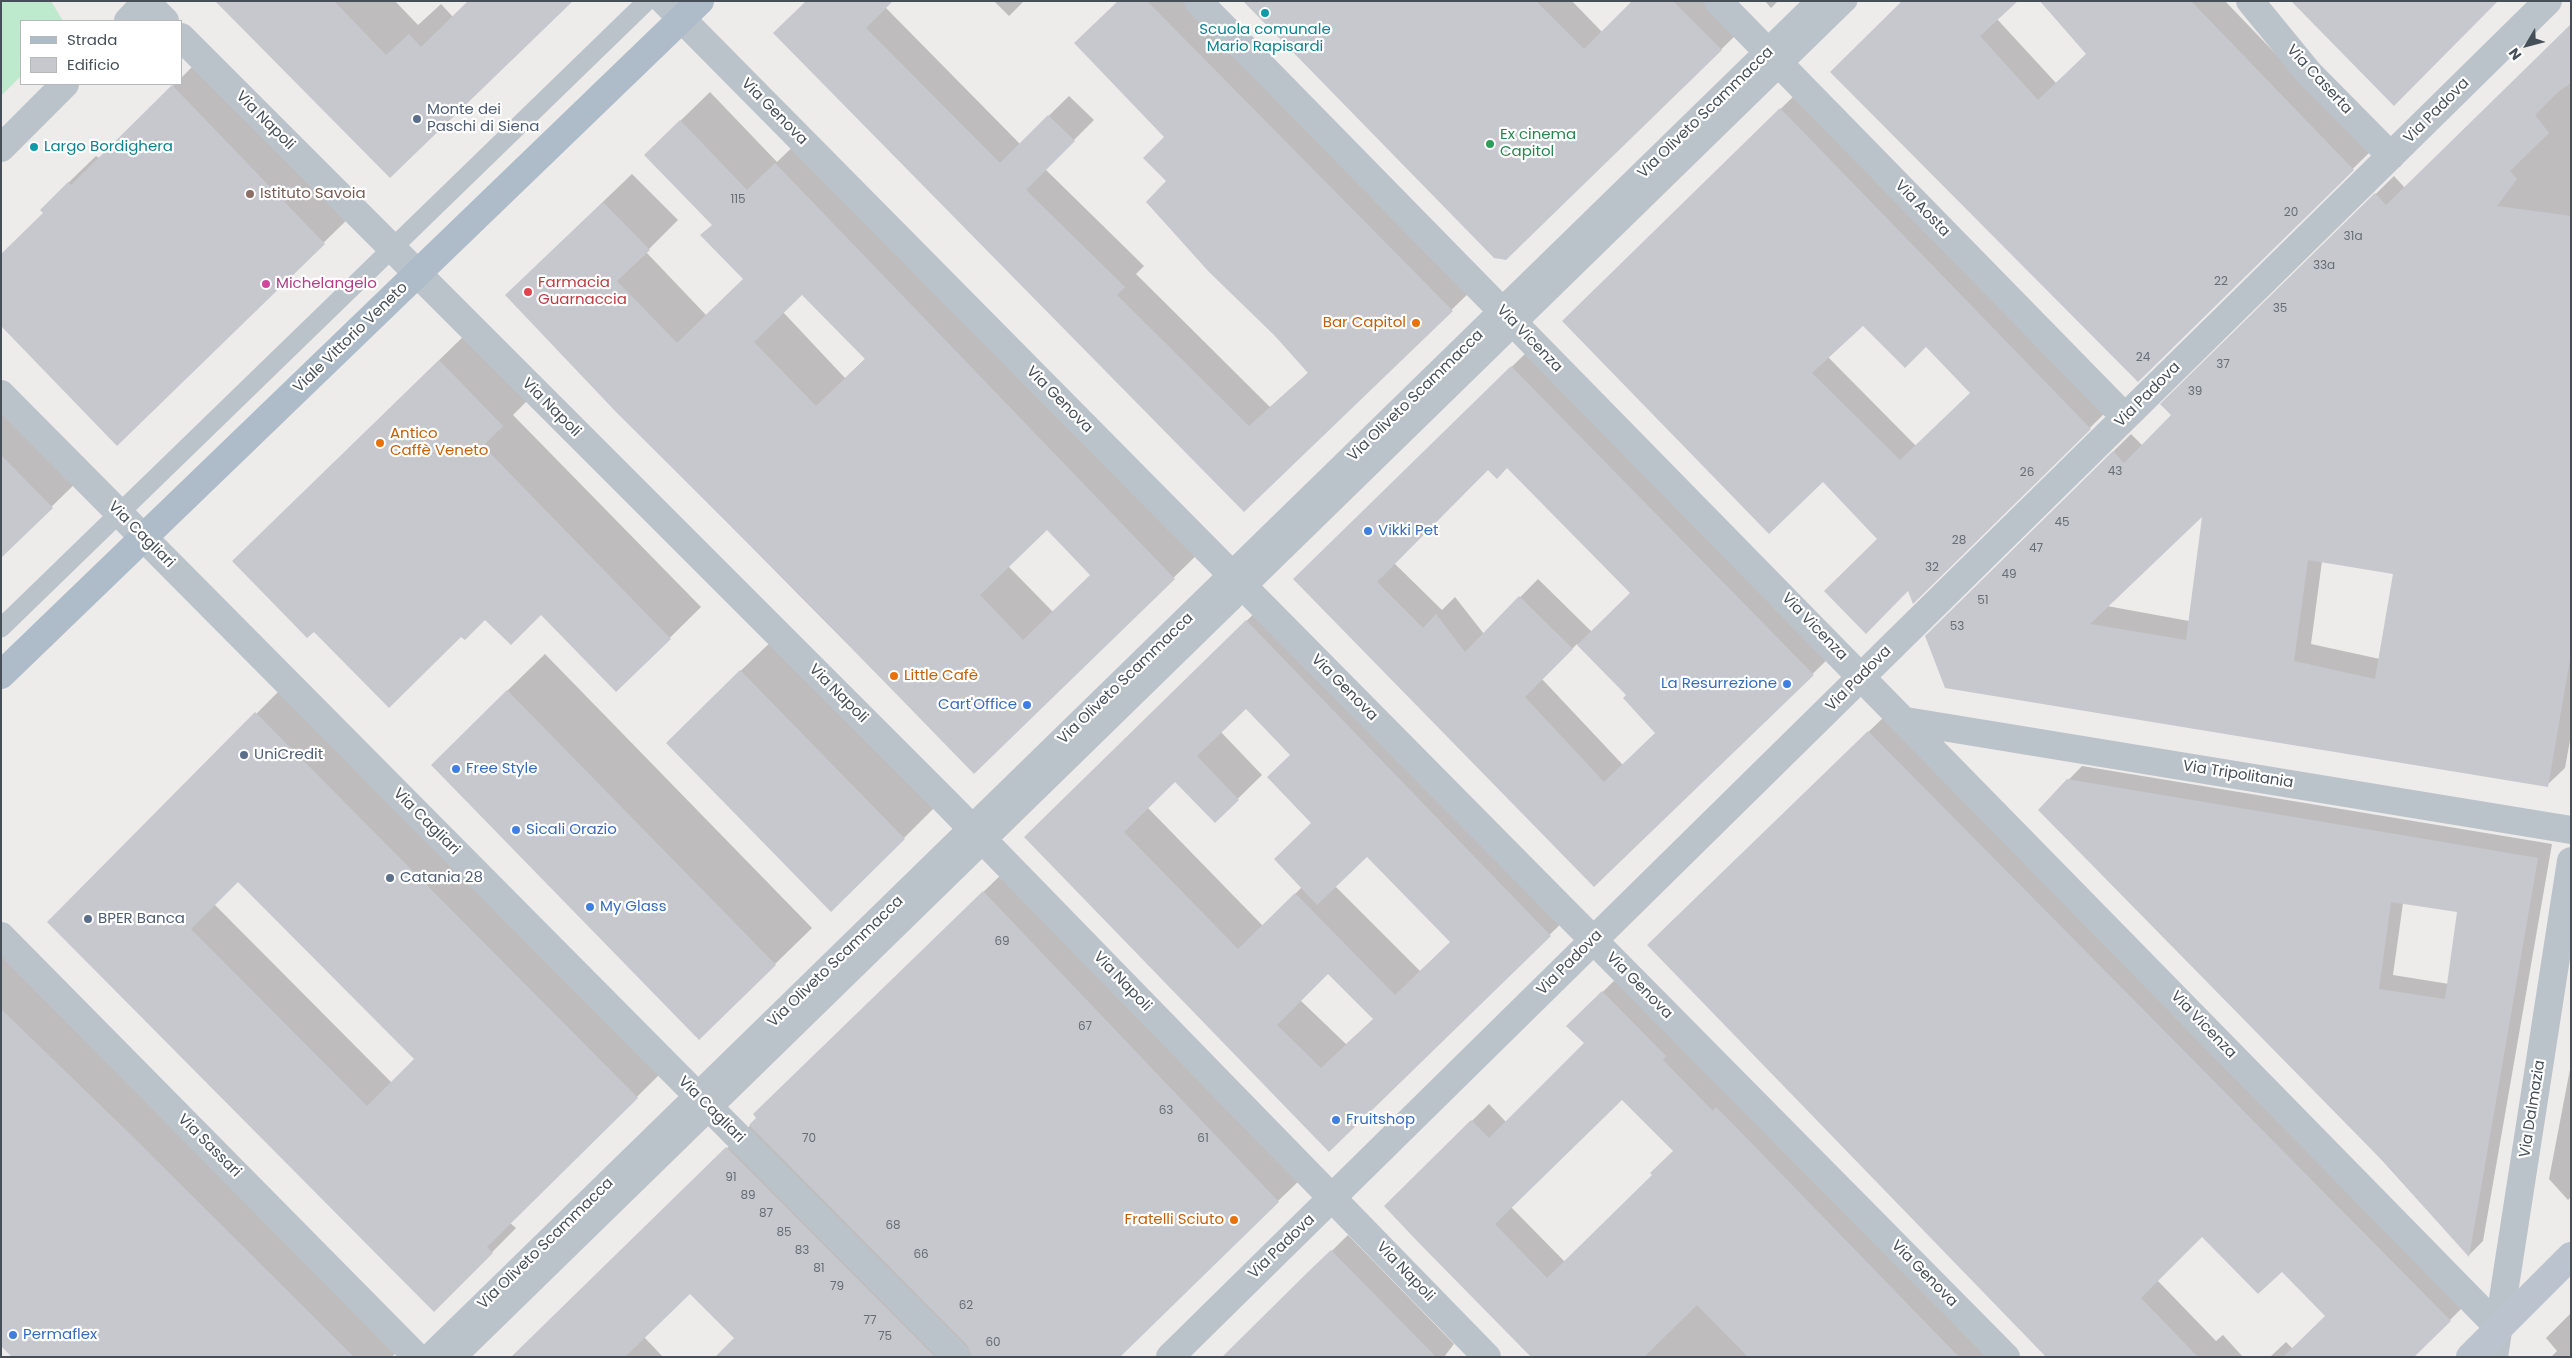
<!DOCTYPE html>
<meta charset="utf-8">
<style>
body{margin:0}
#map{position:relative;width:2572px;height:1358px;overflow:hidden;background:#eeebeb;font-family:Poppins,sans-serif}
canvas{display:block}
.frame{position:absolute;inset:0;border:2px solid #464f57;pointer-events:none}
.legend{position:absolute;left:20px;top:20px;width:162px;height:65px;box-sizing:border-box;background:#fff;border:1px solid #b5b9bc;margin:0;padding:6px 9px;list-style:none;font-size:15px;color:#464f57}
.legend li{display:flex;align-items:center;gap:10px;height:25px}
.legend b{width:25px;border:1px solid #b5b9bc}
.north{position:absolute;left:2502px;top:20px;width:50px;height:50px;-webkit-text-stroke:4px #fff;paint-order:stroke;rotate:233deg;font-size:14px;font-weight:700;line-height:20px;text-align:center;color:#464f57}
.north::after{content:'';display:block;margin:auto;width:18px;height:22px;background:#464f57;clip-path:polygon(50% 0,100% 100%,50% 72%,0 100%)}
</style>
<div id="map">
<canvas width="2572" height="1358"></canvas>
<div class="frame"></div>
<ul class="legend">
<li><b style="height:6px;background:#adbcc8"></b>Strada</li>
<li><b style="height:14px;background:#c7c8ce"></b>Edificio</li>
</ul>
<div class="north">N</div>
</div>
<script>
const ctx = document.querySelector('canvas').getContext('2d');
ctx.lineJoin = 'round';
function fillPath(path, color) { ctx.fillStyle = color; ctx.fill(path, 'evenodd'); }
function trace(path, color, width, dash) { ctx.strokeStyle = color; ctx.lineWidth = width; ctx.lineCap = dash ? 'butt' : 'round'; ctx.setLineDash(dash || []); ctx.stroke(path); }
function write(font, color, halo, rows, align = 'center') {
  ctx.font = font + ' Poppins,sans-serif'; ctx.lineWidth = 4.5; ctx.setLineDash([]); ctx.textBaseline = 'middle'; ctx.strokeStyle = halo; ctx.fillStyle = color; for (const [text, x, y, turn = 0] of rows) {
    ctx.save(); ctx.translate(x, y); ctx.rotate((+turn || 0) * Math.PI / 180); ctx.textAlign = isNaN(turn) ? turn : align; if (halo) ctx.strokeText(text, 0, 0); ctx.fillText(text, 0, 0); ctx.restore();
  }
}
fillPath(new Path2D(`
 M 1,1 L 51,1 L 63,21 L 21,21 L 21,76 L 1,96 Z`), '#bde9cc');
fillPath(new Path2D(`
 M 218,1 L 395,1 L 418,25 L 441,4 L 453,17 L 390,176 Z
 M 994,1 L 1024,1 L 1009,16 Z
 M 1119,1 L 1187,1 L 1472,290 L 1244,510 L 775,33 L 885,7 L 1020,144 L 1069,96 L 1094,120 L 1045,169 L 1144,266 L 1136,274 L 1270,407 L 1309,372 L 1167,181 L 1166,137 Z
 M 1244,1 L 1572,1 L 1602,32 L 1633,1 L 1709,1 L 1739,32 L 1506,259 Z
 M 1765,1 L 1778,1 L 1771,8 Z
 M 2040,1 L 2225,1 L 2370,152 L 2138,380 L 1831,72 L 1997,19 L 2056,83 L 2087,54 Z
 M 2571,26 L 2571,735 L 2565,768 L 2547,785 L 1926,636 L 2131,434 L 2143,446 L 2173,415 L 2162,404 L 2394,176 L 2405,188 ZM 2203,514 L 2189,621 L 2107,606 ZM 2322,561 L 2395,573 L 2380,659 L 2311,644 Z
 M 200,59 L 352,215 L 117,444 L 44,213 L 68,183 L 96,156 L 99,158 L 175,84 L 181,84 L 181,78 Z
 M 710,92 L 777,162 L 805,135 L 1203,549 L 974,772 L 617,411 L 536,266 L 632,174 L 678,220 L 646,252 L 706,315 L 744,279 L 713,224 L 675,126 ZM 802,293 L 866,358 L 845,378 L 783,312 ZM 1047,528 L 1092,575 L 1053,612 L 1008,566 Z
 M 1797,93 L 2106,412 L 1914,602 L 1909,589 L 1878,539 L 1823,480 L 1579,305 ZM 1863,324 L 1926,346 L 1971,393 L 1916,446 L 1828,357 Z
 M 470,330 L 533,395 L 513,415 L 701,607 L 616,691 L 541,613 L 485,619 L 264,531 Z
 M 1530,349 L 1831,656 L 1594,886 L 1313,561 ZM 1507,467 L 1632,592 L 1592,632 L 1538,579 L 1484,634 L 1455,597 L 1442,610 L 1394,563 L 1488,468 ZM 1577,644 L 1628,695 L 1657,733 L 1623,765 L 1542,679 Z
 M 1,390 L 83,476 L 1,556 Z
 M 1271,597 L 1574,911 L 1329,1150 L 1050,813 ZM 1246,707 L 1291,755 L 1312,823 L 1302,887 L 1263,926 L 1147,807 L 1175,780 L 1215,821 L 1262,775 L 1220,731 ZM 1367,855 L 1451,942 L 1420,971 L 1335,886 ZM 1328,972 L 1374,1019 L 1346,1044 L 1300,1000 Z
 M 778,635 L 940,802 L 904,838 L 704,706 Z
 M 545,654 L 812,928 L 775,964 L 469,728 Z
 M 280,690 L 661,1073 L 510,1223 L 516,1228 L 434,1311 L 49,922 ZM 238,880 L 416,1059 L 392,1083 L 214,904 Z
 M 1886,715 L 2467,1303 L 2413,1357 L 2270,1357 L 2286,1342 L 2293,1349 L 2326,1316 L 2282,1270 L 2202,1235 L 2157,1280 L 2216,1341 L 2223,1335 L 2243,1357 L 2048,1357 L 1665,928 Z
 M 2082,766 L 2552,844 L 2483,1241 L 2469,1255 L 2379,1157 L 2039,810 ZM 2403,903 L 2459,911 L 2449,984 L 2393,975 Z
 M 1006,870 L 1301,1179 L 1278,1201 L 1118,1357 L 719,1357 L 736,1338 L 690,1292 L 644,1337 L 663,1357 L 512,1357 L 758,1118 L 777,1092 Z
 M 1,951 L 400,1349 L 392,1357 L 14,1357 L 1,1115 Z
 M 1620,975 L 1993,1357 L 1533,1357 L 1386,1206 L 1489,1104 L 1506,1122 L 1585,1043 L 1568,1026 ZM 1622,1098 L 1674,1151 L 1654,1175 L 1565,1262 L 1511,1207 Z
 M 2571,1064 L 2571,1197 L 2568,1200 L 2549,1179 Z
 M 1348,1235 L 1454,1344 L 1444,1357 L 1224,1357 Z
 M 2571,1313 L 2571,1357 L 2551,1357 L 2557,1351 L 2546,1338 Z`), '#0003');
fillPath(new Path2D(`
 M 215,1 L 334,1 L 386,55 L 409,34 L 421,47 L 468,1 L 573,1 L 390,178 Z
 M 806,1 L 893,1 L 866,28 L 1000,163 L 1048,115 L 1075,141 L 1026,190 L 1125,287 L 1117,295 L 1249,426 L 1308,373 L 1274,335 L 1209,272 L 1146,202 L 1166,181 L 1143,158 L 1164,137 L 1074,43 L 1118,1 L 1147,1 L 1453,311 L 1244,512 L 773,33 Z
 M 1243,1 L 1536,1 L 1584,49 L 1632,1 L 1673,1 L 1722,50 L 1506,260 L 1494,258 Z
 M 1902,1 L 2018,1 L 1980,36 L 2038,100 L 2086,54 L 2040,1 L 2191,1 L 2354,170 L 2138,382 L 1830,72 Z
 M 2291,1 L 2498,1 L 2394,106 Z
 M 2571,24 L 2571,83 L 2558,92 L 2535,115 L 2549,133 L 2510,171 L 2517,179 L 2497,206 L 2571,216 L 2571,653 L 2548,787 L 1945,688 L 1925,636 L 2113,451 L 2124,463 L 2171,415 L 2160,404 L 2375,193 L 2386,205 ZM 2202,517 L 2186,640 L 2090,624 ZM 2308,560 L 2393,574 L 2375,679 L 2294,661 Z
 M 172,85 L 325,244 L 117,446 L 1,326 L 1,254 L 43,213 L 40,210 L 68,182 L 71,185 Z
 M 1780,108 L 2091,429 L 1913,604 L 1908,591 L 1866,634 L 1824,591 L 1877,539 L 1823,482 L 1769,534 L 1562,321 ZM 1863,326 L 1905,368 L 1926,347 L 1970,393 L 1900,460 L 1812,373 Z
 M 680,120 L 747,190 L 775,163 L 1175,579 L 974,774 L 798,593 L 616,412 L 505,295 L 603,202 L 650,250 L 617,281 L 677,343 L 743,279 L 700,235 L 712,225 L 644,155 ZM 802,295 L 865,359 L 816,406 L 754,342 ZM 1047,530 L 1090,575 L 1023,640 L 980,595 Z
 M 439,360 L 503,426 L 483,446 L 671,639 L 616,692 L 541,615 L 511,645 L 485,620 L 465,640 L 461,637 L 389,708 L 314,632 L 307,638 L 232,561 Z
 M 1511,366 L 1814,675 L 1594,887 L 1293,579 ZM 1507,468 L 1630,593 L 1577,645 L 1626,695 L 1623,698 L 1655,733 L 1604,782 L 1525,697 L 1573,649 L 1519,596 L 1465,652 L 1436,614 L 1423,628 L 1377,582 L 1488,470 L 1497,479 Z
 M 1,455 L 53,508 L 1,558 Z
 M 1246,620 L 1551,936 L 1329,1152 L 1024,837 ZM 1246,709 L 1290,755 L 1267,777 L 1311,823 L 1274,859 L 1317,905 L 1367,857 L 1450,942 L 1395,995 L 1295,893 L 1238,949 L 1124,832 L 1175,782 L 1215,823 L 1239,800 L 1197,756 ZM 1328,974 L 1373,1019 L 1321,1068 L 1277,1025 Z
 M 740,670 L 905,839 L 831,912 L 666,743 Z
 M 507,690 L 776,965 L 699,1040 L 431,765 Z
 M 255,712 L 638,1098 L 487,1247 L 493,1253 L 434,1312 L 47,922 ZM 238,882 L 414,1059 L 367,1106 L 191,929 Z
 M 1868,731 L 2451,1321 L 2414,1357 L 2283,1357 L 2325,1316 L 2282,1272 L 2258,1294 L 2202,1237 L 2141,1298 L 2198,1357 L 2046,1357 L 1647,945 Z
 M 2067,779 L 2538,858 L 2469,1257 L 2379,1157 L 2038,810 ZM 2391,902 L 2457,912 L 2445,999 L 2379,989 Z
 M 983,891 L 1279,1202 L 1120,1357 L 972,1357 L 968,1346 L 749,1125 L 756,1118 L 753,1114 Z
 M 1602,991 L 1666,1056 L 1663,1060 L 1713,1111 L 1716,1107 L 1730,1121 L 1959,1357 L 1748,1357 L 1697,1305 L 1644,1357 L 1531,1357 L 1418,1242 L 1384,1206 L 1471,1120 L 1489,1138 L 1584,1043 L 1566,1026 ZM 1622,1100 L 1673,1151 L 1650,1173 L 1652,1175 L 1547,1278 L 1495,1224 Z
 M 1,1009 L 128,1132 L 354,1357 L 12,1357 L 1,1346 Z
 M 726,1147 L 935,1357 L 715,1357 L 734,1338 L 690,1294 L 625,1357 L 511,1357 Z
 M 1331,1250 L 1436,1357 L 1222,1357 L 1311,1269 Z`), '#c7c8ce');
trace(new Path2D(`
 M 1,628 L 647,1
 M 458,1357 L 1848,1`), '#bbc3ca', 19);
trace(new Path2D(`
 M 145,1 L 165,21
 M 664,1 L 2006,1357
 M 1198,1 L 2499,1328
 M 1718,1 L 2125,417
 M 2250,1 L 2309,73 L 2391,156
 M 128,21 L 146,2
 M 181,37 L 948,804 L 1487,1357
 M 1,148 L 65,84
 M 1,394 L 957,1357
 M 1906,721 L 2571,830
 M 1,936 L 417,1357
 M 431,1357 L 1821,1
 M 1170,1357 L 2548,1
 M 2494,1357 L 2571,861`), '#bbc3ca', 28);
trace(new Path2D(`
 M 2470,1357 L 2571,1256`), '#bbc4ce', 28);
trace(new Path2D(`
 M 1,675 L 700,1`), '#adbcc8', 28);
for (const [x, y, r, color] of [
 [1265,13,5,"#0f9aa8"],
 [417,119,5,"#5c6f8a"],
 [1490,144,5,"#2e9e5b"],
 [34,147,5,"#0f9aa8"],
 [250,194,5,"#8d6e63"],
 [266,284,5,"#d1479c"],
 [528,292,5,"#e0444e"],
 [1416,323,5,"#e8710a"],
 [380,443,5,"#e8710a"],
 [1368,531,5,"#3f7fe0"],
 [894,676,5,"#e8710a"],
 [1787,684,5,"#3f7fe0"],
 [1027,705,5,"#3f7fe0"],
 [244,755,5,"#5c6f8a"],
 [456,769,5,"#3f7fe0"],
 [516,830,5,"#3f7fe0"],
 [390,878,5,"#5c6f8a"],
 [590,907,5,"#3f7fe0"],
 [88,919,5,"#5c6f8a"],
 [1336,1120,5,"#3f7fe0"],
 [1234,1220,5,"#e8710a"],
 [13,1335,5,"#3f7fe0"]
]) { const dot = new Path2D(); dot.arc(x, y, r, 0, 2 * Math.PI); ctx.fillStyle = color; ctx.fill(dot); trace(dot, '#fff', 2); }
write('12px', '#666d75', null, [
 ["115",738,200],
 ["20",2291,213],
 ["31a",2353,237],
 ["33a",2324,266],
 ["22",2221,282],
 ["35",2280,309],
 ["24",2143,358],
 ["37",2223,365],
 ["39",2195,392],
 ["43",2115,472],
 ["26",2027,473],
 ["45",2062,523],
 ["28",1959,541],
 ["47",2036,549],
 ["32",1932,568],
 ["49",2009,575],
 ["51",1983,601],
 ["53",1957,627],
 ["69",1002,942],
 ["67",1085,1027],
 ["63",1166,1111],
 ["70",809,1139],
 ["61",1203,1139],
 ["91",731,1178],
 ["89",748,1196],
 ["87",766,1214],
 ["68",893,1226],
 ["85",784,1233],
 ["83",802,1251],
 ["66",921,1255],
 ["81",819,1269],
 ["79",837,1287],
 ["62",966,1306],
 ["77",870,1321],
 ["75",885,1337],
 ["60",993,1343]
]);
write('15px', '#0d838f', '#fff', [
 ["Scuola comunale",1265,30],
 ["Mario Rapisardi",1265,47],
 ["Largo Bordighera",44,147,"left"]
]);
write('15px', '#464f57', '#fff', [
 ["Via Caserta",2319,80,47],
 ["Via Padova",2437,111,-45],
 ["Via Genova",774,112,45],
 ["Via Oliveto Scammacca",1706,113,-44],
 ["Via Napoli",265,121,45],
 ["Via Aosta",1922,209,46],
 ["Viale Vittorio Veneto",351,338,-44],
 ["Via Vicenza",1529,339,46],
 ["Via Padova",2148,395,-45],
 ["Via Oliveto Scammacca",1416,396,-44],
 ["Via Genova",1059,400,45],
 ["Via Napoli",551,408,45],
 ["Via Cagliari",141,535,45],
 ["Via Vicenza",1814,627,46],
 ["Via Oliveto Scammacca",1126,679,-44],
 ["Via Padova",1859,679,-45],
 ["Via Genova",1344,688,45],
 ["Via Napoli",838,694,45],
 ["Via Tripolitania",2238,775,9],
 ["Via Cagliari",426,822,45],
 ["Via Oliveto Scammacca",836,962,-44],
 ["Via Padova",1570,963,-45],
 ["Via Napoli",1122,982,46],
 ["Via Genova",1639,986,45],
 ["Via Vicenza",2203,1025,46],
 ["Via Dalmazia",2533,1109,-81],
 ["Via Cagliari",711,1110,45],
 ["Via Sassari",209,1146,45],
 ["Via Oliveto Scammacca",546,1244,-44],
 ["Via Padova",1282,1247,-44],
 ["Via Napoli",1405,1272,46],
 ["Via Genova",1924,1274,45]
]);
write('15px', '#4e5e75', '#fff', [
 ["Monte dei",427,110],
 ["Paschi di Siena",427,127],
 ["UniCredit",254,755],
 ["Catania 28",400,878],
 ["BPER Banca",98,919]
], 'left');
write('15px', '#27864d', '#fff', [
 ["Ex cinema",1500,135],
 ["Capitol",1500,152]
], 'left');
write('15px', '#785e54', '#fff', [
 ["Istituto Savoia",260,194]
], 'left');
write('15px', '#be3a42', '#fff', [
 ["Farmacia",538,283],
 ["Guarnaccia",538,300]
], 'left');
write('15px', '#b23c85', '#fff', [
 ["Michelangelo",276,284]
], 'left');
write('15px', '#c56008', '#fff', [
 ["Bar Capitol",1406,323],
 ["Antico",390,434,"left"],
 ["Caffè Veneto",390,451,"left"],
 ["Little Cafè",904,676,"left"],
 ["Fratelli Sciuto",1224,1220]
], 'right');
write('15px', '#366cbe', '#fff', [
 ["Vikki Pet",1378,531],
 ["La Resurrezione",1777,684,"right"],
 ["Cart'Office",1017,705,"right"],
 ["Free Style",466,769],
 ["Sicali Orazio",526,830],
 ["My Glass",600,907],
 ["Fruitshop",1346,1120],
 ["Permaflex",23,1335]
], 'left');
</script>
